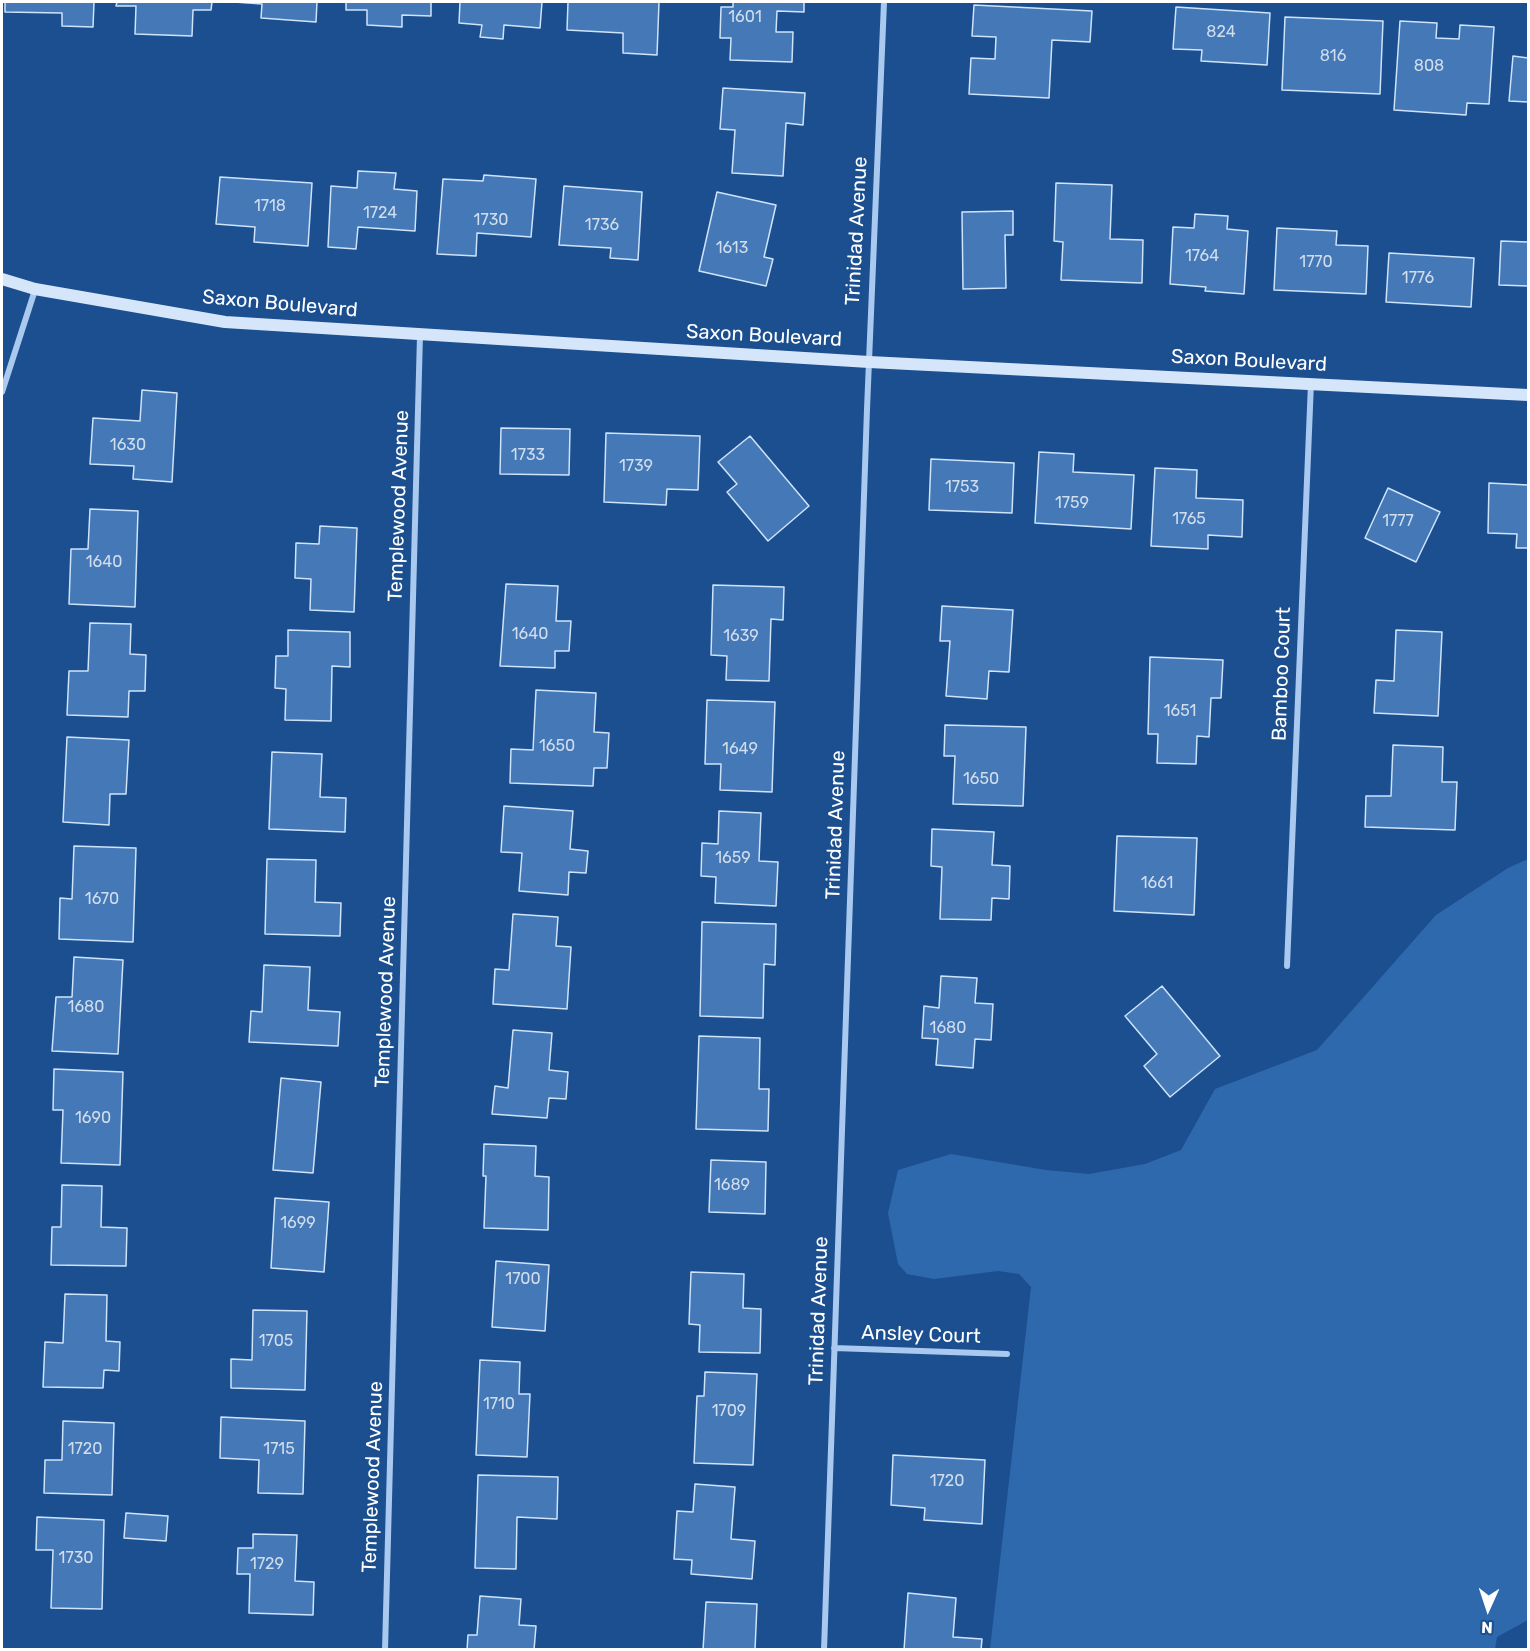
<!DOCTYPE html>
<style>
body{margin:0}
#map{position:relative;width:1530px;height:1651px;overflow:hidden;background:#1b4f8f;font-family:Rubik,sans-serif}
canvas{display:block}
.frame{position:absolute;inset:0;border:3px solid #fff;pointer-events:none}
.north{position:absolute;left:1458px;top:1579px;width:60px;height:60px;-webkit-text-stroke:4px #1b4f8f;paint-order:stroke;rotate:183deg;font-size:16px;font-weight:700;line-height:24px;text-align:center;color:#fff}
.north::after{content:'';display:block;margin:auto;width:21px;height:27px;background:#fff;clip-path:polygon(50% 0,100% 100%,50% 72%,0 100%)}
</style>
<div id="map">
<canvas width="1530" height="1651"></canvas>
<div class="frame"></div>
<div class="north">N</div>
</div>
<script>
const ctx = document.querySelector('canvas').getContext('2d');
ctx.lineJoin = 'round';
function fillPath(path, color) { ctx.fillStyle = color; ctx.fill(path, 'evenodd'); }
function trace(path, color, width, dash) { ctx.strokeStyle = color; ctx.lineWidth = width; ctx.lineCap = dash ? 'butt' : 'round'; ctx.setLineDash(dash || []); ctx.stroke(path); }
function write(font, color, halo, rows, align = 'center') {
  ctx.font = font + ' Rubik,sans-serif'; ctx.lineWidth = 4.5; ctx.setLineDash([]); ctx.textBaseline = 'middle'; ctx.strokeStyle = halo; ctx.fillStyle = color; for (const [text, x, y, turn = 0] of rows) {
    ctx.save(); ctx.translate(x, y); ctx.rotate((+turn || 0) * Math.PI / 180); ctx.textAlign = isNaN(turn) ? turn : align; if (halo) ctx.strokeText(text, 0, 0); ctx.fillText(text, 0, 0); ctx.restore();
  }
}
fillPath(new Path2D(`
 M 1528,859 L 1528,1620 L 1497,1637 L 1495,1649 L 990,1649 L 1031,1287 L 1019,1274 L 998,1271 L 934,1279 L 907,1274 L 898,1264 L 888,1213 L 898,1170 L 951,1154 L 1046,1170 L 1089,1174 L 1145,1164 L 1181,1150 L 1215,1089 L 1317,1050 L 1436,915 L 1508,868 Z`), '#2e69ad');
const building = new Path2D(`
 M 5,2 L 94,2 L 93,27 L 62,26 L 62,13 L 5,12 Z
 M 117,2 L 212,2 L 211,10 L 193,10 L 192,36 L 135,34 L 136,6 L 116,6 Z
 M 234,2 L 317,2 L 316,22 L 261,18 L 262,4 Z
 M 346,2 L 431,2 L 431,16 L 402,15 L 402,27 L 367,25 L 367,10 L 346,10 Z
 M 460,2 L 542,2 L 540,28 L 504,25 L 503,39 L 480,37 L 482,25 L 459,23 Z
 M 568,2 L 659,2 L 657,55 L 623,53 L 623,33 L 567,30 Z
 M 733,2 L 804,2 L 804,12 L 777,11 L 776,32 L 793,32 L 792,62 L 730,60 L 731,38 L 720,38 L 721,7 L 733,7 Z
 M 974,5 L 1092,11 L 1090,42 L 1052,40 L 1049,98 L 969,94 L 971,58 L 995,59 L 996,37 L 972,36 Z
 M 1176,7 L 1270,13 L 1267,65 L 1201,61 L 1202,50 L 1173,49 Z
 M 1285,17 L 1383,21 L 1380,94 L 1282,90 Z
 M 1400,21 L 1437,23 L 1436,38 L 1459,39 L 1460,25 L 1494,27 L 1489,104 L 1467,103 L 1466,115 L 1394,110 Z
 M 1513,56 L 1528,58 L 1528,102 L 1509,101 Z
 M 723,88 L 805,93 L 803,125 L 786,123 L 783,176 L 732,173 L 735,130 L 720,129 Z
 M 358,171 L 396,173 L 394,189 L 417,191 L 415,231 L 358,227 L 356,249 L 328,247 L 331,186 L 357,188 Z
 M 484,175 L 536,179 L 531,237 L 477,233 L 476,256 L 437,254 L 443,179 L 483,181 Z
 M 220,177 L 312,183 L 308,246 L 254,242 L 255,227 L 216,224 Z
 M 1056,183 L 1112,185 L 1110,239 L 1143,240 L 1142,283 L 1061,280 L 1063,242 L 1054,241 Z
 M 564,186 L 642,192 L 638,260 L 610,258 L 611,248 L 559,245 Z
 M 717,192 L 776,205 L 764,257 L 773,259 L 766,286 L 699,271 Z
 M 1013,211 L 1013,235 L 1005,235 L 1006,288 L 963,289 L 962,212 Z
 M 1195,214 L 1228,216 L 1227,229 L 1248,231 L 1244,294 L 1205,291 L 1206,287 L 1170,284 L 1173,227 L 1194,228 Z
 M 1277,228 L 1337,231 L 1336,245 L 1368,246 L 1366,294 L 1274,290 Z
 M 1501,241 L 1528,242 L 1528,286 L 1499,285 Z
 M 1389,253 L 1474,258 L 1471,307 L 1386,302 Z
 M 142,390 L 177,393 L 172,482 L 133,479 L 134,466 L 90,464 L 93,418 L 140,421 Z
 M 501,428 L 570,429 L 569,475 L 500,474 Z
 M 606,433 L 700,436 L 698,490 L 667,489 L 666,505 L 604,502 Z
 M 750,436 L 809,506 L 768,541 L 727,492 L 737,484 L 718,462 Z
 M 1039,452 L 1074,454 L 1073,472 L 1134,475 L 1131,529 L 1035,523 Z
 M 931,459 L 1014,463 L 1012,513 L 929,510 Z
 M 1155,468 L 1197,470 L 1196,498 L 1243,500 L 1242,537 L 1208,535 L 1208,549 L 1151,546 Z
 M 1489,483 L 1528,485 L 1528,548 L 1516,548 L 1517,534 L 1488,533 Z
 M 1388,488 L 1440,512 L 1416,562 L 1365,538 Z
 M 90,509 L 138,511 L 135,607 L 69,604 L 71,549 L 88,549 Z
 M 320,526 L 357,528 L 354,612 L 310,610 L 311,579 L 295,578 L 296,543 L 319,544 Z
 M 506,584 L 558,586 L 556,621 L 571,621 L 569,651 L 555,651 L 555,668 L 500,666 Z
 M 713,585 L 784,587 L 783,620 L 771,619 L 769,681 L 726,680 L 727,656 L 711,655 Z
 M 942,606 L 1013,610 L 1009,672 L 989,671 L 987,699 L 946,696 L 950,641 L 940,641 Z
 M 90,623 L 131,624 L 130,654 L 146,655 L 145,691 L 129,691 L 128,717 L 67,715 L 69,671 L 88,671 Z
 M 288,630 L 350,632 L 350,667 L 332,666 L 331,721 L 285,720 L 286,689 L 275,688 L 276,656 L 288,656 Z
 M 1396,630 L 1442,632 L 1438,716 L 1374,713 L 1376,680 L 1394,681 Z
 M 1150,657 L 1223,660 L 1221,698 L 1211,698 L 1209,737 L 1197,736 L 1196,764 L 1157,763 L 1158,734 L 1148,734 Z
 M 536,690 L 596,693 L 594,732 L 609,733 L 607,768 L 594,768 L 593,786 L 510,783 L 511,749 L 533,750 Z
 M 707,700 L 775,702 L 772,792 L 720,790 L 721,764 L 705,764 Z
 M 945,725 L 1026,727 L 1023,806 L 953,804 L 955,756 L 944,756 Z
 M 67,737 L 129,740 L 126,794 L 110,794 L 109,825 L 63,822 Z
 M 1393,745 L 1443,747 L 1442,782 L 1457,782 L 1455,830 L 1365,827 L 1366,796 L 1391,796 Z
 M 272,752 L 322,754 L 320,797 L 346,798 L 345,832 L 269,829 Z
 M 504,806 L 573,811 L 570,849 L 588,851 L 586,873 L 569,872 L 568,895 L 519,891 L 522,853 L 501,852 Z
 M 719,811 L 761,813 L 759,861 L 778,862 L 776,906 L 715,903 L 716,877 L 701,876 L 702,843 L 718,844 Z
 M 932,829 L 994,832 L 992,865 L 1010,866 L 1009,899 L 992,898 L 991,920 L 940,919 L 942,867 L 931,866 Z
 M 1117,836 L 1197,838 L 1194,915 L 1114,911 Z
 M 74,846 L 136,848 L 133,942 L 59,939 L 60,898 L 72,899 Z
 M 267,859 L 316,860 L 315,902 L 341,903 L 340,936 L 265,934 Z
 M 513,914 L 558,917 L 556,946 L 571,947 L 567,1009 L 493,1004 L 495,969 L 509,970 Z
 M 702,922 L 776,924 L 775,965 L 764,964 L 763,1018 L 700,1016 Z
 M 74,957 L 123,960 L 118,1054 L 52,1051 L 56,997 L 72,997 Z
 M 264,965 L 310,967 L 308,1010 L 340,1012 L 338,1046 L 249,1042 L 251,1011 L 262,1012 Z
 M 941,976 L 977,978 L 975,1003 L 993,1004 L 991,1040 L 975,1039 L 973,1068 L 936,1065 L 938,1039 L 922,1038 L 924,1006 L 939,1008 Z
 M 1162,986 L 1220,1056 L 1170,1097 L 1144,1066 L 1157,1054 L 1125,1016 Z
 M 513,1030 L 552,1033 L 549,1070 L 568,1072 L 566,1099 L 549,1098 L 547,1118 L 492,1114 L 495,1086 L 508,1088 Z
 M 699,1036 L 760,1038 L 759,1089 L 769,1089 L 768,1131 L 696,1129 Z
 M 54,1069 L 123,1072 L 120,1165 L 61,1163 L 63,1110 L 53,1110 Z
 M 281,1078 L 321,1082 L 313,1173 L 273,1170 Z
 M 484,1144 L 536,1146 L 535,1176 L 549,1177 L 548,1230 L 484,1228 L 486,1176 L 483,1176 Z
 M 711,1160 L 766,1162 L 765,1214 L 709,1212 Z
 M 62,1185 L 102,1186 L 101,1227 L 127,1228 L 126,1266 L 51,1265 L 52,1227 L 61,1227 Z
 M 275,1198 L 329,1202 L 324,1272 L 271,1268 Z
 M 496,1261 L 549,1265 L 545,1331 L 492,1327 Z
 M 691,1272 L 744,1274 L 743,1308 L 761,1309 L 760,1353 L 699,1352 L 700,1325 L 689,1324 Z
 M 65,1294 L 107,1295 L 106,1341 L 120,1342 L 119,1371 L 104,1370 L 103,1388 L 43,1387 L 45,1342 L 63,1343 Z
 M 253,1310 L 307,1311 L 305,1390 L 231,1388 L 231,1359 L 252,1360 Z
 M 480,1360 L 520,1362 L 519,1394 L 530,1394 L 527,1457 L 476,1455 Z
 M 705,1372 L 757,1374 L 753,1465 L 694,1463 L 697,1396 L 704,1396 Z
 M 221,1417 L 305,1421 L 303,1494 L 258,1493 L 259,1460 L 220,1458 Z
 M 63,1421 L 114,1423 L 112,1495 L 44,1493 L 45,1460 L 62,1460 Z
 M 893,1455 L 985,1460 L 982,1524 L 924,1520 L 925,1508 L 891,1505 Z
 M 478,1475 L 558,1477 L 557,1519 L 517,1517 L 516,1569 L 475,1568 Z
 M 695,1484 L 735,1487 L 731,1539 L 755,1541 L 752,1579 L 691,1574 L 692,1560 L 674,1559 L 677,1511 L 693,1512 Z
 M 126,1513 L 168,1516 L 166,1541 L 124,1538 Z
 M 37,1517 L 104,1520 L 102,1609 L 51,1608 L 53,1550 L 36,1550 Z
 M 253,1534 L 297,1535 L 295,1581 L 314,1582 L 313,1615 L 249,1613 L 250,1574 L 237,1574 L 238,1548 L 253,1548 Z
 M 908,1593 L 956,1598 L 953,1637 L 982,1639 L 981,1650 L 904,1650 Z
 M 480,1596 L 521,1599 L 519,1625 L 536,1626 L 534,1650 L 467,1650 L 468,1635 L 477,1635 Z
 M 706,1602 L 757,1604 L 755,1650 L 703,1650 Z`);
fillPath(building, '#4478b7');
trace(building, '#cfe3fa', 1.5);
trace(new Path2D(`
 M 2,392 L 35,290
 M 1287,966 L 1311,383
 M 834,1348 L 1007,1354
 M 385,1650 L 420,335
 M 824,1650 L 867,409 L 884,2`), '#a9c9ee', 6);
trace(new Path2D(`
 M 2,279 L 35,289 L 225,322 L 869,362 L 1528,395`), '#d6e6fa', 12);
write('16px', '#d0dded', null, [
 ["1601",745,17],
 ["824",1221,32],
 ["816",1333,56],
 ["808",1429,66],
 ["1718",270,206],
 ["1724",380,213],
 ["1730",491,220],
 ["1736",602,225],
 ["1613",732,248],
 ["1764",1202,256],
 ["1770",1316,262],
 ["1776",1418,278],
 ["1630",128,445],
 ["1733",528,455],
 ["1739",636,466],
 ["1753",962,487],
 ["1759",1072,503],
 ["1765",1189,519],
 ["1777",1398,521],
 ["1640",104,562],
 ["1640",530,634],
 ["1639",741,636],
 ["1651",1180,711],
 ["1650",557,746],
 ["1649",740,749],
 ["1650",981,779],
 ["1659",733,858],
 ["1661",1157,883],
 ["1670",102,899],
 ["1680",86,1007],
 ["1680",948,1028],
 ["1690",93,1118],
 ["1689",732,1185],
 ["1699",298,1223],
 ["1700",523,1279],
 ["1705",276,1341],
 ["1710",499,1404],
 ["1709",729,1411],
 ["1720",85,1449],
 ["1715",279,1449],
 ["1720",947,1481],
 ["1730",76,1558],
 ["1729",267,1564]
]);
write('20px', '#fff', '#1b4f8f', [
 ["Trinidad Avenue",857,231,-87],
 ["Saxon Boulevard",280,304,5],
 ["Saxon Boulevard",764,336,3],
 ["Saxon Boulevard",1249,361,3],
 ["Templewood Avenue",399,506,-88],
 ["Bamboo Court",1282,674,-88],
 ["Trinidad Avenue",836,825,-88],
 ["Templewood Avenue",386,992,-88],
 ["Trinidad Avenue",819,1311,-88],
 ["Ansley Court",921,1335,2],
 ["Templewood Avenue",373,1477,-88]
]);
</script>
